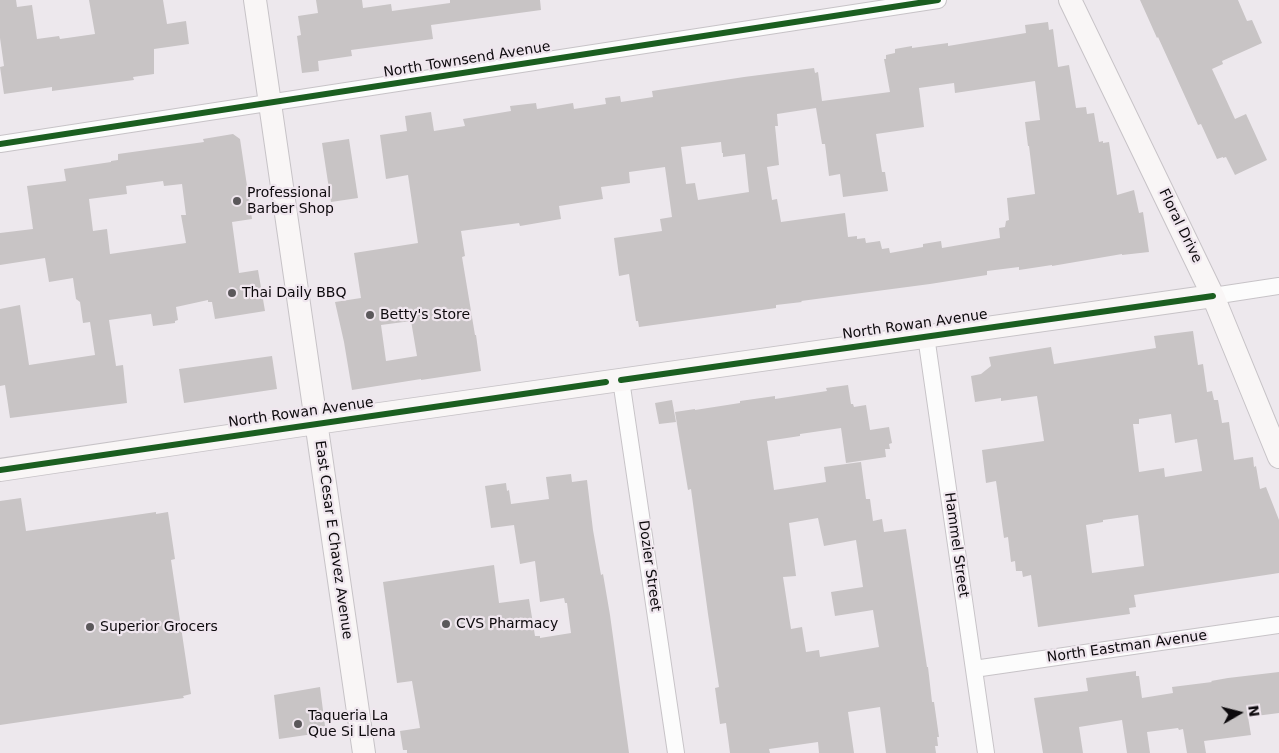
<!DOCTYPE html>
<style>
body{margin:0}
#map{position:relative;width:1279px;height:753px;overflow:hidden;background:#ede8ed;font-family:"DejaVu Sans",sans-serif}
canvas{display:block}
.north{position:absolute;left:1214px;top:688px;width:50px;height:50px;-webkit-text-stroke:4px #efe6ee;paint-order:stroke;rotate:82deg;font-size:14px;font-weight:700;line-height:20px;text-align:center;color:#0d0a0d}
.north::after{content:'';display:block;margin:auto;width:18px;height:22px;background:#0d0a0d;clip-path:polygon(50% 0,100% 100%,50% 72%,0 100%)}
</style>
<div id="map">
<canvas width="1279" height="753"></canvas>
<div class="north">N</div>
</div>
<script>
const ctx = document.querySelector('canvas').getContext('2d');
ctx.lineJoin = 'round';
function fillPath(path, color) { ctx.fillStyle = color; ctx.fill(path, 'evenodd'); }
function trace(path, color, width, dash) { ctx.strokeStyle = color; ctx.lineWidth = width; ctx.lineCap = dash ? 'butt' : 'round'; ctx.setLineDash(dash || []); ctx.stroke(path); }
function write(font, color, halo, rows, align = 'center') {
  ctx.font = font + ' "DejaVu Sans",sans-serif'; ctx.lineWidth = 4.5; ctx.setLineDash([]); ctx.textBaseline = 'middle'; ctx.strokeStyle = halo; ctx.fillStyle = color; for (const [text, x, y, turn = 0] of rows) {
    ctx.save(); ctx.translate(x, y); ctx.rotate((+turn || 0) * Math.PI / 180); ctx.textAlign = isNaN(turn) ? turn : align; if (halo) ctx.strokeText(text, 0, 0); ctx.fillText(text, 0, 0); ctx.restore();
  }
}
fillPath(new Path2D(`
 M 0,0 L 16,0 L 17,7 L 32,5 L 37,39 L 59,36 L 60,39 L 95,34 L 89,0 L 163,0 L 167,24 L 186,21 L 189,44 L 154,49 L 154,74 L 133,77 L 134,80 L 52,91 L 52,87 L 4,94 L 0,67 L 4,66 L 0,38 Z
 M 316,0 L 362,0 L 363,8 L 391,4 L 392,11 L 450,3 L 450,0 L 540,0 L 541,10 L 431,25 L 433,39 L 351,50 L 352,56 L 318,61 L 319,71 L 302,73 L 297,36 L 301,35 L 298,16 L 318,13 Z
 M 1140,0 L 1238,0 L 1247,21 L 1252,20 L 1262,43 L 1222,61 L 1223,64 L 1212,69 L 1235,119 L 1246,114 L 1267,160 L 1235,175 L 1226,157 L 1223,158 L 1223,157 L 1217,159 L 1201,124 L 1198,125 L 1158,37 L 1157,38 Z
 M 1048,22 L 1049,30 L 1053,29 L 1058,67 L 1069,65 L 1076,108 L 1086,107 L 1087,114 L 1094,113 L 1099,142 L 1103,141 L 1103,143 L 1109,142 L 1117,195 L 1134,190 L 1139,213 L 1143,212 L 1149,252 L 1122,255 L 1122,254 L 1052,266 L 1052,265 L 1019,270 L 1019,267 L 987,271 L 987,275 L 930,284 L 801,301 L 802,302 L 776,305 L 776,308 L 639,327 L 638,321 L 636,321 L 629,274 L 619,276 L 614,238 L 662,231 L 660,219 L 672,217 L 665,167 L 629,172 L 630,183 L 601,187 L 603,199 L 559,206 L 561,219 L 520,226 L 519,223 L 461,231 L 465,256 L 462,257 L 475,335 L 476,335 L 481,371 L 421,380 L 421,379 L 352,390 L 344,342 L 335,302 L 361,298 L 354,253 L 418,243 L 408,175 L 386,179 L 380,135 L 407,131 L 405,116 L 431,112 L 434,131 L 465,126 L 463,119 L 511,111 L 510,106 L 536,103 L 537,109 L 573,103 L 574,109 L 606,104 L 605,98 L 620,96 L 621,102 L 653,97 L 652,91 L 744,77 L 814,68 L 815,73 L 818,72 L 822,101 L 890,92 L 884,59 L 886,59 L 886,55 L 895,53 L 895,49 L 912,46 L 912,48 L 948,43 L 948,46 L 1026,33 L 1025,25 ZM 1035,81 L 1040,120 L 1025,122 L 1028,146 L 1029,146 L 1035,194 L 1007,198 L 1009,220 L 1006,221 L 1005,227 L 999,228 L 1000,238 L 942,248 L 941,241 L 923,244 L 923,247 L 890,253 L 889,248 L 882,249 L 880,241 L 866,243 L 865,238 L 857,239 L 857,236 L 848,237 L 845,213 L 781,222 L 777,199 L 772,200 L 767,167 L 779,165 L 775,126 L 778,126 L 777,114 L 816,108 L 822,144 L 825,144 L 829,176 L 840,174 L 843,197 L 888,191 L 885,172 L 882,172 L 876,134 L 924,127 L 919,88 L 954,83 L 955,93 ZM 721,142 L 722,153 L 723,153 L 723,157 L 745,154 L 749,192 L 698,200 L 695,183 L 686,184 L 681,147 ZM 411,321 L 417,356 L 386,361 L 381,325 Z
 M 233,134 L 240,139 L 252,219 L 232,222 L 239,273 L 258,270 L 265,311 L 215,319 L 212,302 L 208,302 L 208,300 L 176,307 L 178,320 L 175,321 L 175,323 L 153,326 L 151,314 L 109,320 L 116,366 L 123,365 L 127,403 L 10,418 L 5,385 L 0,386 L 0,309 L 20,305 L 29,365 L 95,355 L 90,322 L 83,323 L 80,302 L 76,299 L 73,278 L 49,282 L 45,258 L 0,265 L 0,233 L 33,229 L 27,186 L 66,181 L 64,169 L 111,162 L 111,161 L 118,160 L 118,154 L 204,142 L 203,139 ZM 163,181 L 164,186 L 182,184 L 186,215 L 181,215 L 186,243 L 110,254 L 107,229 L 93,231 L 89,199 L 127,194 L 126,186 Z
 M 349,139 L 358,198 L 331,202 L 322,143 Z
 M 1193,331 L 1198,365 L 1203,364 L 1207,392 L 1212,391 L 1214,400 L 1218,400 L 1222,423 L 1229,422 L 1234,460 L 1253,457 L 1254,467 L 1256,466 L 1260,489 L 1266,487 L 1279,520 L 1279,573 L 1134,595 L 1136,607 L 1129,608 L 1130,614 L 1038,627 L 1031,575 L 1023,577 L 1022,571 L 1016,571 L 1015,561 L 1011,562 L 1008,537 L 1004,538 L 996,481 L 986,483 L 982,450 L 1044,441 L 1037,396 L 1001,401 L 1001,398 L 975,402 L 971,376 L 981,374 L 991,366 L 989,357 L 1051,347 L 1054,364 L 1156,348 L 1154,336 ZM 1171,414 L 1175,443 L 1197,439 L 1202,471 L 1165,477 L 1164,468 L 1139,472 L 1133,424 L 1139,424 L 1139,419 ZM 1138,515 L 1144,566 L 1092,573 L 1086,525 L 1103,522 L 1103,520 Z
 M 272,356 L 277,389 L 184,403 L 179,369 Z
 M 848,385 L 851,404 L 853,404 L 854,407 L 866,405 L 870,430 L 889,427 L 892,443 L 889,444 L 890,449 L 885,449 L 886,457 L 846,463 L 841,428 L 800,434 L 800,436 L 767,441 L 774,490 L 826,482 L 824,467 L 861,462 L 866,499 L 870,499 L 873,521 L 882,519 L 884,532 L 906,529 L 927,667 L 928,667 L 932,702 L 934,702 L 939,737 L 937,737 L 938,746 L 935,746 L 936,753 L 886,753 L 880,707 L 848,712 L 854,753 L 819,753 L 818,742 L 769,749 L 770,753 L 730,753 L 726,723 L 720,724 L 715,688 L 719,687 L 708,614 L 691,489 L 688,490 L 675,412 L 695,409 L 695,410 L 740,403 L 740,401 L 775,396 L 775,399 L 827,391 L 826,388 ZM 818,518 L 824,546 L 856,540 L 863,587 L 831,592 L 835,616 L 873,610 L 879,647 L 820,657 L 819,650 L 806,652 L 802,627 L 791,629 L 783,577 L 796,576 L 789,523 Z
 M 672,400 L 676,422 L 659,424 L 655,403 Z
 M 571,474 L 572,482 L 587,480 L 593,530 L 601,575 L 603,574 L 610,615 L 629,753 L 407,753 L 407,750 L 403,750 L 400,731 L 420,728 L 412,681 L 397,683 L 383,582 L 494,565 L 499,603 L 529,599 L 535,636 L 540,636 L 540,638 L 571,633 L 567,603 L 565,603 L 564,598 L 540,602 L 535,561 L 520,564 L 514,525 L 491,528 L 485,486 L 506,483 L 507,491 L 509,490 L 511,504 L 549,499 L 546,477 Z
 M 21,498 L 26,531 L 156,512 L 156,514 L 168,512 L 175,559 L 171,560 L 191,694 L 183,696 L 184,698 L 0,725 L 0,501 Z
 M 1136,671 L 1136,676 L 1139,676 L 1142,698 L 1173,693 L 1172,687 L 1212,682 L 1211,681 L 1228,678 L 1279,672 L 1279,713 L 1248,717 L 1251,735 L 1204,741 L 1206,753 L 1187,753 L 1183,729 L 1179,730 L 1178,728 L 1147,732 L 1150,753 L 1127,753 L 1122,720 L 1079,727 L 1083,753 L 1043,753 L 1034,698 L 1088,691 L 1086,678 Z
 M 320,687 L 325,726 L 320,733 L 279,739 L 274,695 Z`), '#c8c4c5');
const street = new Path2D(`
 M 0,144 L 938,0
 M 1213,296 L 1279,286
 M 926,336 L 986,753
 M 621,380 L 676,753
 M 974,669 L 1279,625`);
const secondary = new Path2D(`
 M 255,0 L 364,753
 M 1070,0 L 1213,296 L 1279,457
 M 0,470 L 316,423 L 1213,296`);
trace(street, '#c7c3c7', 18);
trace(secondary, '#c7c3c7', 24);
trace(street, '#fcfcfc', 16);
trace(secondary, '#f9f6f6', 22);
trace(new Path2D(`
 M 0,144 L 938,0
 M 621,380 L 1213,296
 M 0,470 L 606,382`), '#1b5e20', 6);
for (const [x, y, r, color] of [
 [237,201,5,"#5b585b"],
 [232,293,5,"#5b585b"],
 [370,315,5,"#5b585b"],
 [446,624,5,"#5b585b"],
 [90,627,5,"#5b585b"],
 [298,724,5,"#5b585b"]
]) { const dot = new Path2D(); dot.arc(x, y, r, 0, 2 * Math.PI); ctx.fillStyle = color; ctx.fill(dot); trace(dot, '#efe6ee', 2); }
write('14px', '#0d0a0d', '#efe6ee', [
 ["North Townsend Avenue",467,60,-9],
 ["Floral Drive",1180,226,64],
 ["North Rowan Avenue",915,325,-8],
 ["North Rowan Avenue",301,413,-8],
 ["East Cesar E Chavez Avenue",333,540,82],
 ["Hammel Street",956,545,82],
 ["Dozier Street",649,566,82],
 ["North Eastman Avenue",1127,647,-8]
]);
write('14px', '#0d0a0d', '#efe6ee', [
 ["Professional",247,193],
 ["Barber Shop",247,209],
 ["Thai Daily BBQ",242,293],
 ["Betty's Store",380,315],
 ["CVS Pharmacy",456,624],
 ["Superior Grocers",100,627],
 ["Taqueria La",308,716],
 ["Que Si Llena",308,732]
], 'left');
</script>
